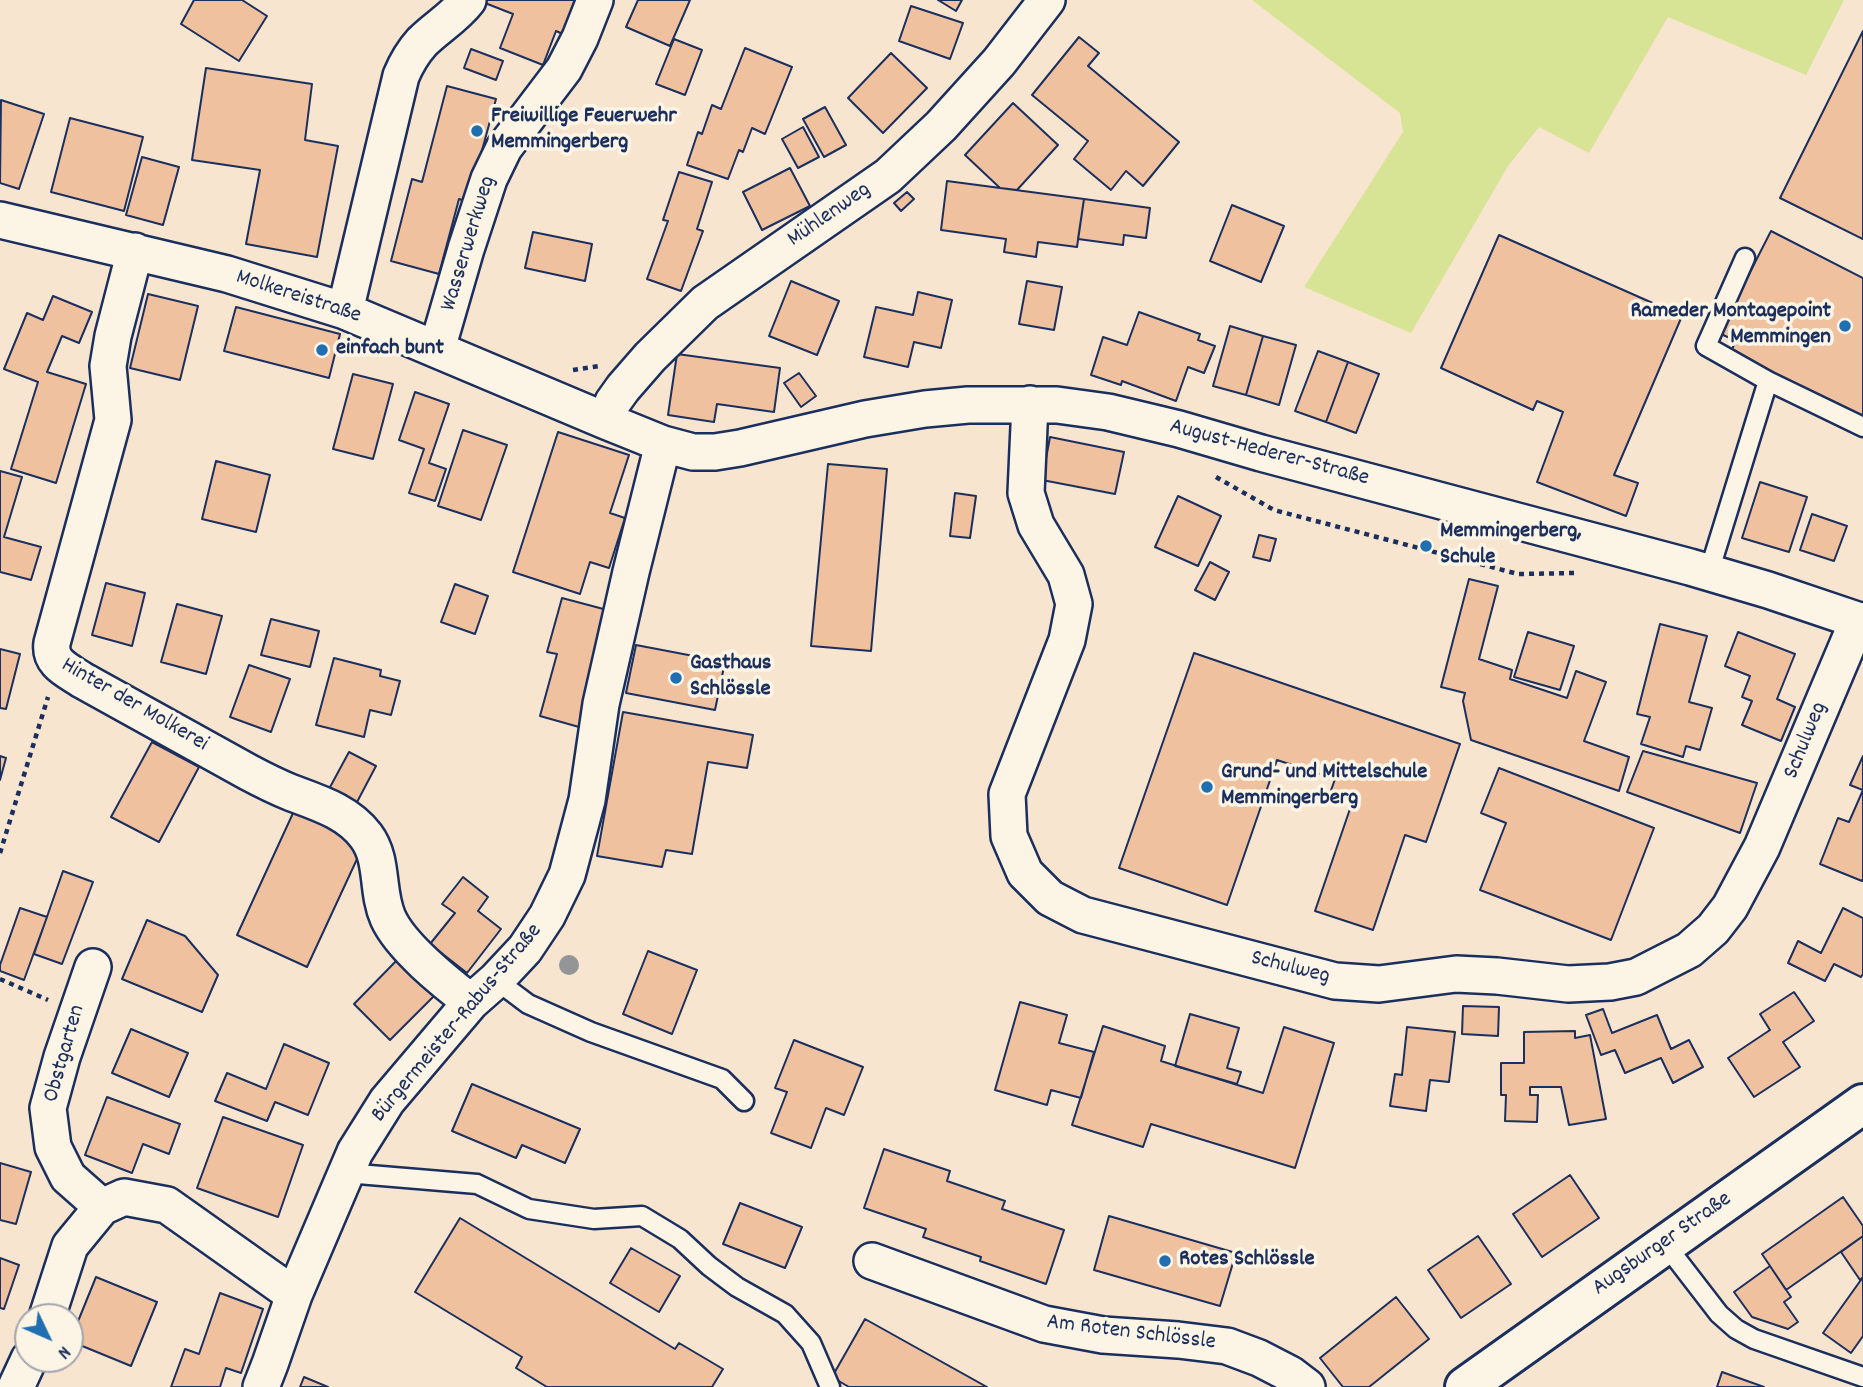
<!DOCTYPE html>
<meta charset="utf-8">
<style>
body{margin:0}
#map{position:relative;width:1863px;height:1387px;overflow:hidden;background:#f8e5d0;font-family:Dekko,sans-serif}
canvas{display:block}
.north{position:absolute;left:14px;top:1303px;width:70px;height:70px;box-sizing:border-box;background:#fcf5e5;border:2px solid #a2a6af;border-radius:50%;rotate:134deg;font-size:19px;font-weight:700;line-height:28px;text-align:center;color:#1b2f5e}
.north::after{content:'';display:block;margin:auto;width:24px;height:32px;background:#1f6fb2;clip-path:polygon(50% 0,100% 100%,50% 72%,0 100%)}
</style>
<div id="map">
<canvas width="1863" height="1387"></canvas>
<div class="north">N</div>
</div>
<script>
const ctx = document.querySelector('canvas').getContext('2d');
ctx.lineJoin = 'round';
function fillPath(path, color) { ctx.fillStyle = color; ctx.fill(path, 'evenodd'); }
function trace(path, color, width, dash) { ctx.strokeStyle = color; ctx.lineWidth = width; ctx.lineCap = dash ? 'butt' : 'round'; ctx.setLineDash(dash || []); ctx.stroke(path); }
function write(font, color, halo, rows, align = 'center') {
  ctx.font = font + ' Dekko,sans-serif'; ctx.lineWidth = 7; ctx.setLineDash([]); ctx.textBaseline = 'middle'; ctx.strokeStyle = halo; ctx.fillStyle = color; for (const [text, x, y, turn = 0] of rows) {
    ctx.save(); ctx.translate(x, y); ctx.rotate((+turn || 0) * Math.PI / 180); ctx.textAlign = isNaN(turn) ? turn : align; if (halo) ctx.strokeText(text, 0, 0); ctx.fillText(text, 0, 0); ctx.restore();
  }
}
fillPath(new Path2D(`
 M 1252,0 L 1844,0 L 1806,75 L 1668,17 L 1589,153 L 1539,127 L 1508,166 L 1411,333 L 1304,287 L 1403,132 L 1400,113 Z`), '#d7e395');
const building = new Path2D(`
 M 194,0 L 242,0 L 267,16 L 239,61 L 181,24 Z
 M 486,0 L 579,0 L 565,35 L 556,31 L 543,65 L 500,48 L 513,14 L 485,3 Z
 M 638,0 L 690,0 L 670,46 L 626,27 Z
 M 938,0 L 962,0 L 956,11 Z
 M 911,6 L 963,23 L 950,59 L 899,41 Z
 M 1863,31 L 1863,239 L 1780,198 Z
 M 1079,37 L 1099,53 L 1088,66 L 1179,142 L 1143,186 L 1126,171 L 1111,190 L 1074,159 L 1088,141 L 1032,95 Z
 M 674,39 L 702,50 L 685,95 L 656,84 Z
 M 745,48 L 792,67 L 765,134 L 752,128 L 743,152 L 739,150 L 728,179 L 687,165 L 698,132 L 702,134 L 712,105 L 721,109 Z
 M 471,49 L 503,61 L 496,80 L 464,68 Z
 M 891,53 L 927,88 L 883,133 L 848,98 Z
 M 206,68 L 312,84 L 305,140 L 338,146 L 317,257 L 246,244 L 260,170 L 192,160 Z
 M 447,86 L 496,99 L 468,202 L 459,199 L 439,274 L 391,261 L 412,179 L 422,182 Z
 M 1,100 L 44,114 L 19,189 L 0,183 Z
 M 1013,103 L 1058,145 L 1017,190 L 1000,188 L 965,155 Z
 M 825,107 L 846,145 L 824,157 L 803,119 Z
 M 70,118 L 143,137 L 124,211 L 51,192 Z
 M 803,127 L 819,157 L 798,168 L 782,139 Z
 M 142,157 L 179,167 L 163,225 L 126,215 Z
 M 790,168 L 810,206 L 762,230 L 743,192 Z
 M 679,172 L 712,182 L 697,229 L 703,231 L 681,291 L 647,279 L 668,221 L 663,220 Z
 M 947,181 L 1084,199 L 1077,247 L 1038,242 L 1036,257 L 1004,252 L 1006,239 L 941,230 Z
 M 907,192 L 914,199 L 901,211 L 894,203 Z
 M 1084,199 L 1150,208 L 1146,238 L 1124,235 L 1123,245 L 1078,239 Z
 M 1232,205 L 1284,226 L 1261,282 L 1210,261 Z
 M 1771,231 L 1863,278 L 1863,418 L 1731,351 L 1736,341 L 1719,333 Z
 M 533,232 L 592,244 L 585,281 L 525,268 Z
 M 1499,235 L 1682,316 L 1614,475 L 1638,483 L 1626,516 L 1537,482 L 1563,412 L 1537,401 L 1533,410 L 1441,368 Z
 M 791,281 L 839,301 L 817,355 L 769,336 Z
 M 1027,281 L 1062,287 L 1054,330 L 1019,324 Z
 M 918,292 L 952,300 L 941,348 L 914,342 L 908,367 L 864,357 L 876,307 L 913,315 Z
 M 148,294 L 198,306 L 180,380 L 130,368 Z
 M 53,296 L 92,312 L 79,343 L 62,336 L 47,372 L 86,384 L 56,483 L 11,469 L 38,382 L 4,369 L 27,313 L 43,320 Z
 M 236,307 L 340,334 L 329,378 L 224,351 Z
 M 1139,312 L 1200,334 L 1198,340 L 1215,346 L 1204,373 L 1188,367 L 1176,401 L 1122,381 L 1121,385 L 1091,375 L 1103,337 L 1127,345 Z
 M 1230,326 L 1263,336 L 1246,395 L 1213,386 Z
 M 1263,336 L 1296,345 L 1279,405 L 1246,395 Z
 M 1318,351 L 1348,362 L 1326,422 L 1295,411 Z
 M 677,354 L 780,368 L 774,412 L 717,404 L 714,422 L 668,415 Z
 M 1348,362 L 1379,374 L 1356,433 L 1326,422 Z
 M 799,373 L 816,396 L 801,407 L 784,383 Z
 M 353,374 L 393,384 L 373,459 L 333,449 Z
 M 415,392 L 449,404 L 429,463 L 446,469 L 435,501 L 409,493 L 424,449 L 399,440 Z
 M 463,430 L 507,445 L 481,520 L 438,506 Z
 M 558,432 L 629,455 L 610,513 L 625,518 L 609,568 L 590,562 L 580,594 L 513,572 Z
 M 1050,437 L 1124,452 L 1115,494 L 1042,480 Z
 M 216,461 L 270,475 L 256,532 L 202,519 Z
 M 828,464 L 887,469 L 871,651 L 811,646 Z
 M 0,471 L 22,477 L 4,537 L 41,547 L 31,580 L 0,572 Z
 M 1760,482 L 1807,497 L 1789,552 L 1742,538 Z
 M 955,493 L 976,496 L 970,538 L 950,536 Z
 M 1178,496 L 1221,516 L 1198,566 L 1155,547 Z
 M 1812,514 L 1847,526 L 1834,561 L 1800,550 Z
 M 1259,535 L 1276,539 L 1270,561 L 1253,557 Z
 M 1210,562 L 1229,572 L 1215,600 L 1195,590 Z
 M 1469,579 L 1498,586 L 1479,659 L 1512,670 L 1510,679 L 1567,698 L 1576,671 L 1606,682 L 1584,741 L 1629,757 L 1619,791 L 1471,740 L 1463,701 L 1465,693 L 1441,687 Z
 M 106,583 L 145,593 L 132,646 L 92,635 Z
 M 455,584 L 488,596 L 475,634 L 441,622 Z
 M 562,598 L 611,611 L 579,727 L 540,716 L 557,654 L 547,652 Z
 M 177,604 L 222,616 L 206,674 L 161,662 Z
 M 271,619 L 319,631 L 310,667 L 261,655 Z
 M 1660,624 L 1707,636 L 1689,702 L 1712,708 L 1700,750 L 1686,746 L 1683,757 L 1641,744 L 1650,717 L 1637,714 Z
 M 1528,632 L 1574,646 L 1560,690 L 1514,677 Z
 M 1738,632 L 1795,654 L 1777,699 L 1795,707 L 1781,741 L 1742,725 L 1752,701 L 1742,697 L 1750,676 L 1725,666 Z
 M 636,645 L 725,662 L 715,710 L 626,693 Z
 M 0,649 L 20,654 L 6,709 L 0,708 Z
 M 1194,653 L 1460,744 L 1426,842 L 1405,835 L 1373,930 L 1315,911 L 1352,803 L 1329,796 L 1335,779 L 1277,760 L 1227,905 L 1119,868 Z
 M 334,658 L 381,670 L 380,676 L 400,681 L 391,715 L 370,710 L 364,737 L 316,725 Z
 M 249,665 L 290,679 L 271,732 L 230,717 Z
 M 623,712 L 753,735 L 747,768 L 708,762 L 692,854 L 666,850 L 662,867 L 597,856 Z
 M 152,742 L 199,767 L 159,842 L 111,817 Z
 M 1643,751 L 1757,783 L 1740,833 L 1627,792 Z
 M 349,752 L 376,766 L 356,804 L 329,789 Z
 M 0,756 L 6,758 L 0,780 Z
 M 1863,756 L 1863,879 L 1862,881 L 1820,864 L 1838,818 L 1849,822 L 1863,790 L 1850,785 Z
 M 1499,768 L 1654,828 L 1611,940 L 1480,890 L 1506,823 L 1481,813 Z
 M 294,811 L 364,844 L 307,967 L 237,935 Z
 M 63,871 L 93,882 L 62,964 L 34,954 Z
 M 463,877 L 488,897 L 478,911 L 501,929 L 467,973 L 430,944 L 455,913 L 442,904 Z
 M 20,908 L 47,917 L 24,980 L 0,971 L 0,965 Z
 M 1843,908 L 1863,918 L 1863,974 L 1861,977 L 1834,964 L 1825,981 L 1788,963 L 1798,941 L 1821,953 Z
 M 147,920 L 185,936 L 218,975 L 202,1012 L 122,979 Z
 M 648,951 L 697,970 L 672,1034 L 623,1014 Z
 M 399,958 L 436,994 L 390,1040 L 354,1004 Z
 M 1794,992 L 1814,1021 L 1783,1042 L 1800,1067 L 1754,1097 L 1728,1058 L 1770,1030 L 1760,1014 Z
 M 1020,1002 L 1067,1015 L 1059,1043 L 1094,1052 L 1081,1098 L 1051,1090 L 1047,1105 L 995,1090 Z
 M 1463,1006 L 1499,1007 L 1498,1036 L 1462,1034 Z
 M 1603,1009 L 1612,1033 L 1657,1015 L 1671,1049 L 1689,1040 L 1703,1067 L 1673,1083 L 1661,1058 L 1625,1073 L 1615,1050 L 1601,1055 L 1586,1015 Z
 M 1190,1014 L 1239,1028 L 1227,1068 L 1241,1072 L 1237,1084 L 1175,1066 Z
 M 1103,1026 L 1165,1046 L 1161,1061 L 1263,1093 L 1284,1027 L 1334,1043 L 1295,1168 L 1151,1124 L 1143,1147 L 1072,1125 Z
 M 1407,1027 L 1455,1032 L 1449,1082 L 1430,1080 L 1426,1111 L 1390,1106 L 1395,1074 L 1402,1075 Z
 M 131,1029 L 188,1053 L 169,1097 L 112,1073 Z
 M 1575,1031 L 1575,1038 L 1590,1035 L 1606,1119 L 1569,1125 L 1561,1087 L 1530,1087 L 1530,1095 L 1538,1095 L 1537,1122 L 1505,1121 L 1506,1095 L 1501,1095 L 1501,1063 L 1524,1063 L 1524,1032 Z
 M 794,1040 L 863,1067 L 844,1115 L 826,1108 L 811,1148 L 771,1133 L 787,1092 L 775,1088 Z
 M 284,1044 L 329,1063 L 308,1115 L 275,1102 L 267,1121 L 215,1101 L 227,1073 L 266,1089 Z
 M 472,1084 L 580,1129 L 565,1163 L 522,1145 L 516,1158 L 452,1131 Z
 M 107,1097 L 180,1124 L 169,1154 L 143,1144 L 132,1173 L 85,1155 Z
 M 223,1117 L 303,1145 L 278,1217 L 197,1188 Z
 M 884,1149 L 950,1171 L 947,1181 L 1005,1201 L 1002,1209 L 1064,1230 L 1046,1284 L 980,1261 L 981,1257 L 923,1237 L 926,1229 L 864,1208 Z
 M 0,1163 L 31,1172 L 16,1224 L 0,1220 Z
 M 1570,1175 L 1599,1218 L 1542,1257 L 1513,1214 Z
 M 1843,1197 L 1863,1226 L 1863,1236 L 1786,1290 L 1762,1254 Z
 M 740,1203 L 802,1227 L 785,1268 L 723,1244 Z
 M 1109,1216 L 1236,1253 L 1220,1306 L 1094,1270 Z
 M 460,1218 L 675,1349 L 679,1343 L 723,1369 L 712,1387 L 547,1387 L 516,1368 L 522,1357 L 415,1292 Z
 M 1478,1236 L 1511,1284 L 1461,1318 L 1428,1270 Z
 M 1863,1236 L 1863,1277 L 1860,1280 L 1841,1252 Z
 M 631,1248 L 680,1276 L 659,1312 L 610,1283 Z
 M 0,1258 L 19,1265 L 4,1309 L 0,1308 Z
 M 1770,1266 L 1791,1297 L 1784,1302 L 1798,1322 L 1788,1329 L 1752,1317 L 1734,1292 Z
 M 96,1277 L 157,1302 L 131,1366 L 70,1341 Z
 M 1863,1277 L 1863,1336 L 1851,1353 L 1823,1333 Z
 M 220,1293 L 263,1309 L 241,1373 L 226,1368 L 220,1387 L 171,1387 L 185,1349 L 199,1354 Z
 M 1396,1297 L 1429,1339 L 1369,1387 L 1343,1387 L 1320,1358 Z
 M 865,1319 L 987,1387 L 849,1387 L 832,1377 Z
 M 1722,1372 L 1764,1387 L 1717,1387 Z
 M 304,1377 L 328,1387 L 300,1387 Z`);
fillPath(building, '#efc19f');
trace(building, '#1b2f5e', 2);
const lane = new Path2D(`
 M 1768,381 L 1863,427
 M 1709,572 L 1768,381 L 1706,346 L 1745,258
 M 496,980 L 528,1004 L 591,1032 L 722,1079 L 744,1101
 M 346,1173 L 477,1184 L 529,1209 L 594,1219 L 642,1216 L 680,1239 L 709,1266 L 737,1287 L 785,1314 L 811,1343 L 830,1387
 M 1665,1244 L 1719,1314 L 1736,1329 L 1754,1339 L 1863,1377`);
const street = new Path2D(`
 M 0,220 L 227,274 L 345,311 L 606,421 L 663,444 L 693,452 L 715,452 L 740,448 L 865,419 L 925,409 L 968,405 L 1057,405 L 1108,412 L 1179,429 L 1261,453 L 1690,567 L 1768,590 L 1863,622
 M 135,251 L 113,336 L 108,366 L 113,420 L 52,643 C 49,663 67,670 82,680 L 248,772 C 263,780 277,787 292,793 C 319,803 348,812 366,836 C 384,860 376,891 388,918 C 401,947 445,982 471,1002
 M 345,311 L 401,76 C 406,64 413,52 422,42 C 437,27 455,17 468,0
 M 437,349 L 466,249 L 489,179 L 504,148 L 564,69 L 580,38 L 595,0
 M 1030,404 L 1026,493 L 1036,525 L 1066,575 L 1074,604 L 1067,640 L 1007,794 L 1009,836 L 1025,873 L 1050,898 L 1083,915 L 1335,981 L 1379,984 L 1456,974 L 1497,976 L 1568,984 L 1610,982 L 1636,977 L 1689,950 L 1713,929 L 1730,907 L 1762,847 L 1858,620
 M 606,421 L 613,402 L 623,388 L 650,357 L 705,303 L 888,176 L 941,126 L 999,62 L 1047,0
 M 93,967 L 62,1057 L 48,1108 L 53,1147 L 68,1177 L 102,1207
 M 872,1261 L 1044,1324 L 1103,1335 L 1178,1340 L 1227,1346 L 1259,1358 L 1290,1374 L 1307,1387
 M 47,1317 L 70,1246 L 102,1207 L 124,1197 L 167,1205 L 294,1295
 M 16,1387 L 29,1359
 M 261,1387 L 270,1364 L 294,1295 L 355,1152 L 387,1101 L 471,1002 L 496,980 L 525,949 L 547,916 L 567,875 L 587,800 L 601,704 L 631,572 L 663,444`);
const secondary = new Path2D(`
 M 1465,1387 L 1863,1104`);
trace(lane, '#1b2f5e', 23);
trace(street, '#1b2f5e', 40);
trace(secondary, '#1b2f5e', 44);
trace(new Path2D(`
 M 573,370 L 599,366
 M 1216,477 L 1274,510 L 1518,574 L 1576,573
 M 0,853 L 48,697
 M 0,979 L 48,1000`), '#1b2f5e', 4.5, [5, 5]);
trace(lane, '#fcf5e5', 18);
trace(street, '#fcf5e5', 35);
trace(secondary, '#fcf5e5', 38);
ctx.fillStyle = '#939597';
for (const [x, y] of [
 [569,965]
]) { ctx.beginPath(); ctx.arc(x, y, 10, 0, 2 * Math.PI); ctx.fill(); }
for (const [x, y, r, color] of [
 [477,131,7,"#1f6fb2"],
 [1845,326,7,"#1f6fb2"],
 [322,350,7,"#1f6fb2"],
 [1426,546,7,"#1f6fb2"],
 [676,678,7,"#1f6fb2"],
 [1207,787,7,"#1f6fb2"],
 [1165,1261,7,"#1f6fb2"]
]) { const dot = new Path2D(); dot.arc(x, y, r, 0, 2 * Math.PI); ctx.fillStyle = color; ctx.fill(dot); trace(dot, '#fcf5e5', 2.5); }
write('bold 23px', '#1b2f5e', '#fcf5e5', [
 ["Freiwillige Feuerwehr",491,118],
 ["Memmingerberg",491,144],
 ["Rameder Montagepoint",1831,313,"right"],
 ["Memmingen",1831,339,"right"],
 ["einfach bunt",336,350],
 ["Memmingerberg,",1440,533],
 ["Schule",1440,559],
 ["Gasthaus",690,665],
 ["Schlössle",690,691],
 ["Grund- und Mittelschule",1221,774],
 ["Memmingerberg",1221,800],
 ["Rotes Schlössle",1179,1261]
], 'left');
write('23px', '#1b2f5e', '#fcf5e5', [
 ["Mühlenweg",830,216,-35],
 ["Wasserwerkweg",470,244,-73],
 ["Molkereistraße",298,298,18],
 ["August-Hederer-Straße",1269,454,15],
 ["Hinter der Molkerei",134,706,30],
 ["Schulweg",1807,741,-68],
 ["Schulweg",1290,969,14],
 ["Bürgermeister-Rabus-Straße",458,1024,-50],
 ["Obstgarten",66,1054,-74],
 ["Augsburger Straße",1663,1245,-35],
 ["Am Roten Schlössle",1131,1334,7]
]);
</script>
